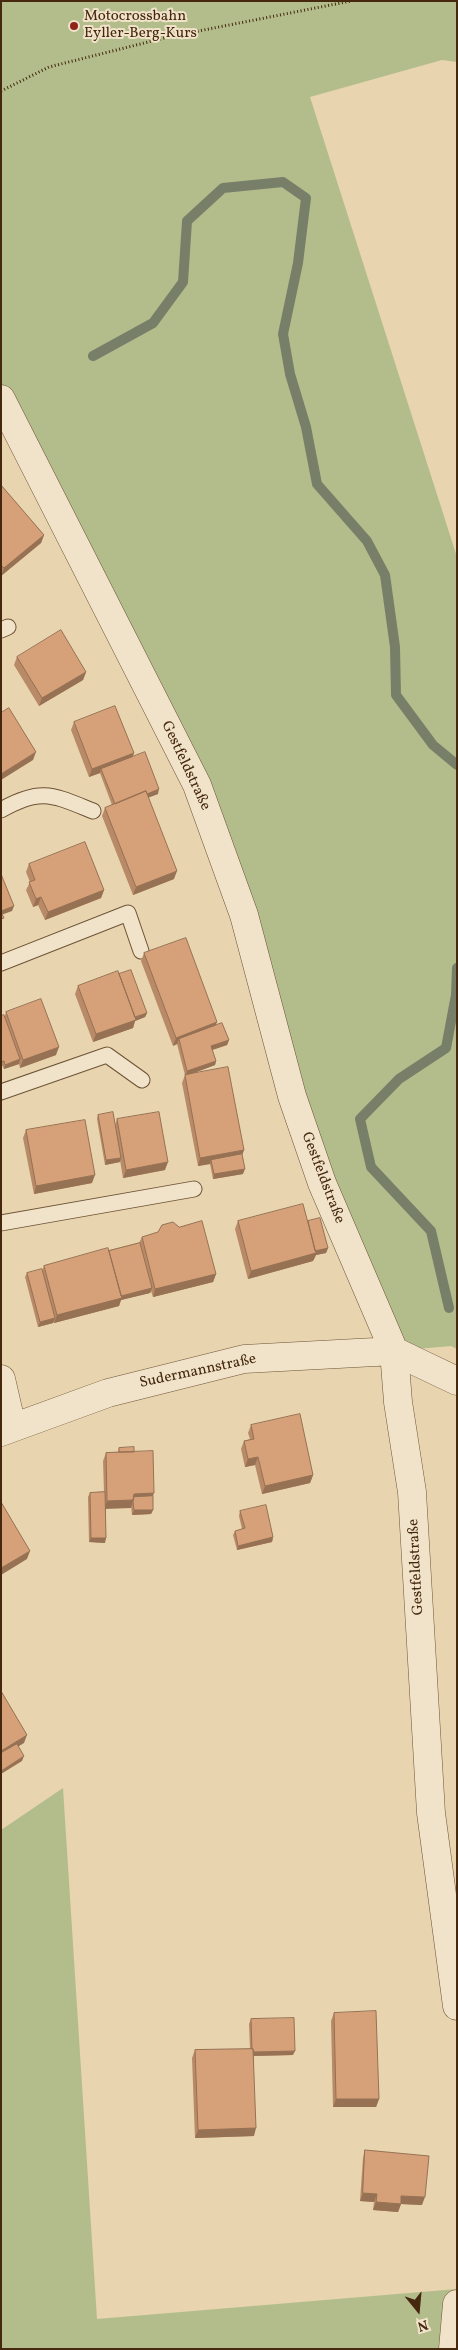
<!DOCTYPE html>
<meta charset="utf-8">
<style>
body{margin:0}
#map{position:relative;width:458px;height:2350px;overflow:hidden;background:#e8d4ae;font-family:Vollkorn,serif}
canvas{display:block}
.frame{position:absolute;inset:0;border:2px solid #45280e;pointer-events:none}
.north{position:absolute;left:393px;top:2285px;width:50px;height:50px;-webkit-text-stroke:4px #f0e3ca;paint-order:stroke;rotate:163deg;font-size:14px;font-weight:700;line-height:20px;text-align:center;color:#45280e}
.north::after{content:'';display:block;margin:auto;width:18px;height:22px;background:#45280e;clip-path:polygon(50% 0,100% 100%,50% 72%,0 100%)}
</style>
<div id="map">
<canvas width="458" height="2350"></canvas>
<div class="frame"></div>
<div class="north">N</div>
</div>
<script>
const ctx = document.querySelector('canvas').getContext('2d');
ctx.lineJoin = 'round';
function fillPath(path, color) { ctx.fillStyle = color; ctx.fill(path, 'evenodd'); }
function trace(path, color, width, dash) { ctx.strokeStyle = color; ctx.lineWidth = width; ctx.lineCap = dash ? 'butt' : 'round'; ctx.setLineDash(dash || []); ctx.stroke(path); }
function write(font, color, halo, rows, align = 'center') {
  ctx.font = font + ' Vollkorn,serif'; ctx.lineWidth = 4; ctx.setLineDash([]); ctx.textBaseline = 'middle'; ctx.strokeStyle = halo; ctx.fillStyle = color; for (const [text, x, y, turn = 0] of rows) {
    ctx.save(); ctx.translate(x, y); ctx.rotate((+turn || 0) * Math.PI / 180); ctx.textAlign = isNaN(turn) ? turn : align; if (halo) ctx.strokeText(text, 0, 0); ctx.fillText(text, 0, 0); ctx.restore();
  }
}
fillPath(new Path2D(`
 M 1,1 L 457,1 L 457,62 L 442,60 L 310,97 L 457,557 L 457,1349 L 451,1346 L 394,1351 L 244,915 L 1,388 Z
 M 63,1788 L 97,2319 L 457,2289 L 457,2349 L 1,2349 L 1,1830 Z`), '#b3bd8c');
trace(new Path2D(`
 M 93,356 L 153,323 L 183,282 L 187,221 L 223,188 L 283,182 L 306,198 L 298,263 L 283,334 L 290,374 L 306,427 L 317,484 L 367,541 L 385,575 L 395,647 L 396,695 L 433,745 L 457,765
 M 449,1308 L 431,1231 L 371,1167 L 360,1119 L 399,1079 L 446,1048 L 456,995 L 457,968`), '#777f69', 10);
const service = new Path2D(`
 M 1,630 L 8,627
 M 1,810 C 41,787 53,795 93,811
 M 1,963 L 128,913 L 141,951
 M 1,1092 L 107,1055 L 142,1080
 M 1,1223 L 194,1189`);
const minor = new Path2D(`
 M 1,399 L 197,785 L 244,915 L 292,1096 L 322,1183 L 394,1351 L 398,1402 L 412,1492 L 431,1813 L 457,2006
 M 1,1379 L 12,1427
 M 1,1432 L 108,1393 L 244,1359 L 394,1351 L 457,1381
 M 453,2349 L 457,2304`);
trace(service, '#6e5336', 17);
trace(minor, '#6e5336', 29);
trace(new Path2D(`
 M 1,91 L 49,67 L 168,37 L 351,1`), '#45280e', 3, [1, 2.5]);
trace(service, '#f0e3ca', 15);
trace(minor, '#f0e3ca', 28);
fillPath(new Path2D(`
 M 1,485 L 44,535 L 41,543 L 1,576 Z
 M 17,657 L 86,672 L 83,680 L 39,706 L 14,665 Z
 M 74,722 L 134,753 L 132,757 L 158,794 L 148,797 L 174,879 L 133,895 L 102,816 L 105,808 L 112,805 L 100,773 L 89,777 L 71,730 Z
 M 29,864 L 104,890 L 101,898 L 45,920 L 38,905 L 33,907 L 26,890 L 30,882 L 26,872 Z
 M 144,953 L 229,1040 L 227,1045 L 212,1050 L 216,1061 L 215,1065 L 191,1074 L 244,1150 L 242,1155 L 243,1174 L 213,1179 L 210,1164 L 198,1166 L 182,1083 L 185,1075 L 177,1044 L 173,1046 L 141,961 Z
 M 119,974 L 147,1013 L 145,1017 L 135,1021 L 133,1028 L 93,1042 L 75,994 L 78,986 Z
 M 6,1012 L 56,1055 L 20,1068 L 19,1064 L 4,1069 L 2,1065 L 1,1066 L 1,1016 L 5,1016 Z
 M 98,1115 L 115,1125 L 117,1119 L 165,1170 L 123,1178 L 120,1160 L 120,1162 L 105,1165 L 97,1119 Z
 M 26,1130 L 92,1183 L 34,1194 L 23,1138 Z
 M 238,1221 L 308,1221 L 328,1248 L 326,1253 L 316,1255 L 313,1261 L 248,1279 L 235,1229 Z
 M 142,1237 L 216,1274 L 213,1282 L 153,1297 L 151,1291 L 150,1293 L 121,1300 L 119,1306 L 54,1323 L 54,1322 L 53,1323 L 38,1327 L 25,1277 L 27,1273 L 42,1271 L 44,1266 L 139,1243 Z
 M 251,1425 L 313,1475 L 310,1483 L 262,1494 L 255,1465 L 245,1467 L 241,1449 L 244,1441 L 250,1439 L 248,1433 Z
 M 119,1448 L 134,1452 L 153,1497 L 153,1510 L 151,1514 L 132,1515 L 131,1506 L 131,1508 L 106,1508 L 105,1543 L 89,1542 L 88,1497 L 90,1493 L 104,1492 L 103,1461 L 106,1453 L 118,1452 Z
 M 240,1511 L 273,1537 L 272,1542 L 237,1550 L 233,1535 L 235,1531 L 242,1529 L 239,1516 Z
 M 334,2013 L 379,2099 L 376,2107 L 333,2107 L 331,2021 Z
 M 251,2019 L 293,2055 L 254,2056 L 254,2136 L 195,2138 L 192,2058 L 195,2050 L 250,2049 L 249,2024 Z
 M 365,2150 L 422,2205 L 401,2204 L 398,2212 L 373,2210 L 374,2202 L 360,2201 L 363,2158 Z`), '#b88a67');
fillPath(new Path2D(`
 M 44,535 L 41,543 L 1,576 L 4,568 Z
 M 86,672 L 83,680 L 39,706 L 42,698 Z
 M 36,752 L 33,760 L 1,780 L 1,774 Z
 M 134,753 L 131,761 L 101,769 L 100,773 L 89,777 L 92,769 Z
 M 159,789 L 158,794 L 114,811 L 116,806 Z
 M 177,871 L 174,879 L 133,895 L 136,887 Z
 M 104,890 L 101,898 L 45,920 L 48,912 Z
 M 41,897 L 38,905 L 33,907 L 36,899 Z
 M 14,906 L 12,911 L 1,915 L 1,911 Z
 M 147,1013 L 145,1017 L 135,1021 L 133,1028 L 93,1042 L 96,1034 Z
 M 217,1022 L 214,1030 L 179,1039 L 177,1044 L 173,1046 L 176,1038 Z
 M 229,1040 L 227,1045 L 209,1051 L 211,1046 Z
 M 59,1047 L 56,1055 L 20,1068 L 23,1060 Z
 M 20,1059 L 19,1064 L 4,1069 L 5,1065 Z
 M 216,1061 L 215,1065 L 186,1076 L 187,1071 Z
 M 244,1150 L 241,1158 L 211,1160 L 210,1164 L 198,1166 L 200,1158 Z
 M 121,1158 L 120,1162 L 105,1165 L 106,1160 Z
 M 168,1162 L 165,1170 L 123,1178 L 126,1170 Z
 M 245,1169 L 243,1174 L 213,1179 L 214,1174 Z
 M 95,1175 L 92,1183 L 34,1194 L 36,1186 Z
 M 328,1248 L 326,1253 L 316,1255 L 313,1261 L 248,1279 L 251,1271 L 313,1251 Z
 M 216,1274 L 213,1282 L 153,1297 L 155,1289 Z
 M 152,1288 L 150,1293 L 121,1300 L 119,1306 L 54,1323 L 57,1315 L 119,1297 Z
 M 55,1318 L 53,1323 L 38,1327 L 40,1322 Z
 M 258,1457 L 255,1465 L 245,1467 L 248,1459 Z
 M 313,1475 L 310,1483 L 262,1494 L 265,1486 Z
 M 154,1493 L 151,1501 L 133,1501 L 131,1508 L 104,1509 L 107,1501 L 134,1494 Z
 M 134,1510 L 153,1510 L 151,1514 L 132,1515 Z
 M 273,1537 L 272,1542 L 237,1550 L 238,1546 Z
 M 91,1538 L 106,1538 L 105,1543 L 89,1542 Z
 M 30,1551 L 27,1559 L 1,1575 L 1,1568 Z
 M 27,1735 L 24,1743 L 1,1757 L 1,1751 Z
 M 24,1756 L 22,1761 L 1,1774 L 1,1771 Z
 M 295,2051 L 293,2055 L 250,2056 L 252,2052 Z
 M 336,2099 L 379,2099 L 376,2107 L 333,2107 Z
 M 256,2128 L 254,2136 L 195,2138 L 198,2130 Z
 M 363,2193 L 377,2194 L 374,2202 L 360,2201 Z
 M 401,2196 L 425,2197 L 422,2205 L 401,2204 L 398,2212 L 373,2210 L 376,2202 Z`), '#967154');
const building = new Path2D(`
 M 1,485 L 44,535 L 4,568 L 1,565 Z
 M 61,630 L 86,672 L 42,698 L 17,657 Z
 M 115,706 L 134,753 L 92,769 L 74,722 Z
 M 9,708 L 36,752 L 1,774 L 1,713 Z
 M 145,752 L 159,789 L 147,794 L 146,791 L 115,804 L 101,769 Z
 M 146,791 L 177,871 L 136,887 L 105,808 Z
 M 85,842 L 104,890 L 48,912 L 41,897 L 36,899 L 29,882 L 35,880 L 29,864 Z
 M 1,874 L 14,906 L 1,911 Z
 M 1,912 L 4,918 L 1,919 Z
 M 186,938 L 217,1022 L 176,1038 L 144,953 Z
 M 131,970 L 147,1013 L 135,1017 L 119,974 Z
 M 118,971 L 136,1020 L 96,1034 L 78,986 Z
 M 41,999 L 59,1047 L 23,1060 L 6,1012 Z
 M 4,1015 L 20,1059 L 5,1065 L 4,1061 L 1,1062 L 1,1016 Z
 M 222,1023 L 229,1040 L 211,1046 L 216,1061 L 187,1071 L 179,1039 Z
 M 228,1067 L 244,1150 L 200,1158 L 185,1075 Z
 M 113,1112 L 121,1158 L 106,1160 L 98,1115 Z
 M 159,1112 L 168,1162 L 126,1170 L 117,1119 Z
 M 85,1120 L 95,1175 L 36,1186 L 26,1130 Z
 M 242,1154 L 245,1169 L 214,1174 L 211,1160 Z
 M 303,1204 L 316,1253 L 251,1271 L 238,1221 Z
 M 320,1218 L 328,1248 L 315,1251 L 308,1221 Z
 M 202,1221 L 216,1274 L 155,1289 L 142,1237 L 158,1232 L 162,1225 L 173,1222 L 179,1227 Z
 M 140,1243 L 152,1288 L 121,1296 L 109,1251 Z
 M 108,1248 L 122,1298 L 57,1315 L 44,1266 Z
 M 42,1269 L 55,1318 L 40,1322 L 27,1273 Z
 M 300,1414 L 313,1475 L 265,1486 L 258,1457 L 248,1459 L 244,1441 L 254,1439 L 251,1425 Z
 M 134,1447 L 134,1452 L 119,1452 L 119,1448 Z
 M 153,1451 L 154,1493 L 134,1494 L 133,1500 L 107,1501 L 106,1453 Z
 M 105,1492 L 106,1538 L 91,1538 L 90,1493 Z
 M 153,1496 L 153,1510 L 134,1510 L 133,1502 L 134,1497 Z
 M 1,1502 L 30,1551 L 1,1568 Z
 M 266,1505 L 273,1537 L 238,1546 L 235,1531 L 245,1528 L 240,1511 Z
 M 1,1691 L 27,1735 L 1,1751 Z
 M 17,1744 L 24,1756 L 1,1771 L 1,1753 Z
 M 376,2011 L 379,2099 L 336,2099 L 334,2013 Z
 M 294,2018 L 295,2051 L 254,2052 L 253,2049 L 252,2049 L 251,2019 Z
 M 253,2049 L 256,2128 L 198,2130 L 195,2050 Z
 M 365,2150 L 429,2156 L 425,2197 L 401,2196 L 401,2204 L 376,2202 L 377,2194 L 363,2193 Z`);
fillPath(building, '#d6a178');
trace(building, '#967154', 1);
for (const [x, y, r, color] of [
 [74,26,5,"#8f2418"]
]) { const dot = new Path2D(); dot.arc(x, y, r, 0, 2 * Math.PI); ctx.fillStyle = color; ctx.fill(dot); trace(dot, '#f0e3ca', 2); }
write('15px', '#45280e', '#f0e3ca', [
 ["Motocrossbahn",84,17],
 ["Eyller-Berg-Kurs",84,34]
], 'left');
write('15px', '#45280e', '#f0e3ca', [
 ["Gestfeldstraße",185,766,65],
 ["Gestfeldstraße",322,1178,69],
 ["Sudermannstraße",198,1372,-12],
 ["Gestfeldstraße",417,1567,-93]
]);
</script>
